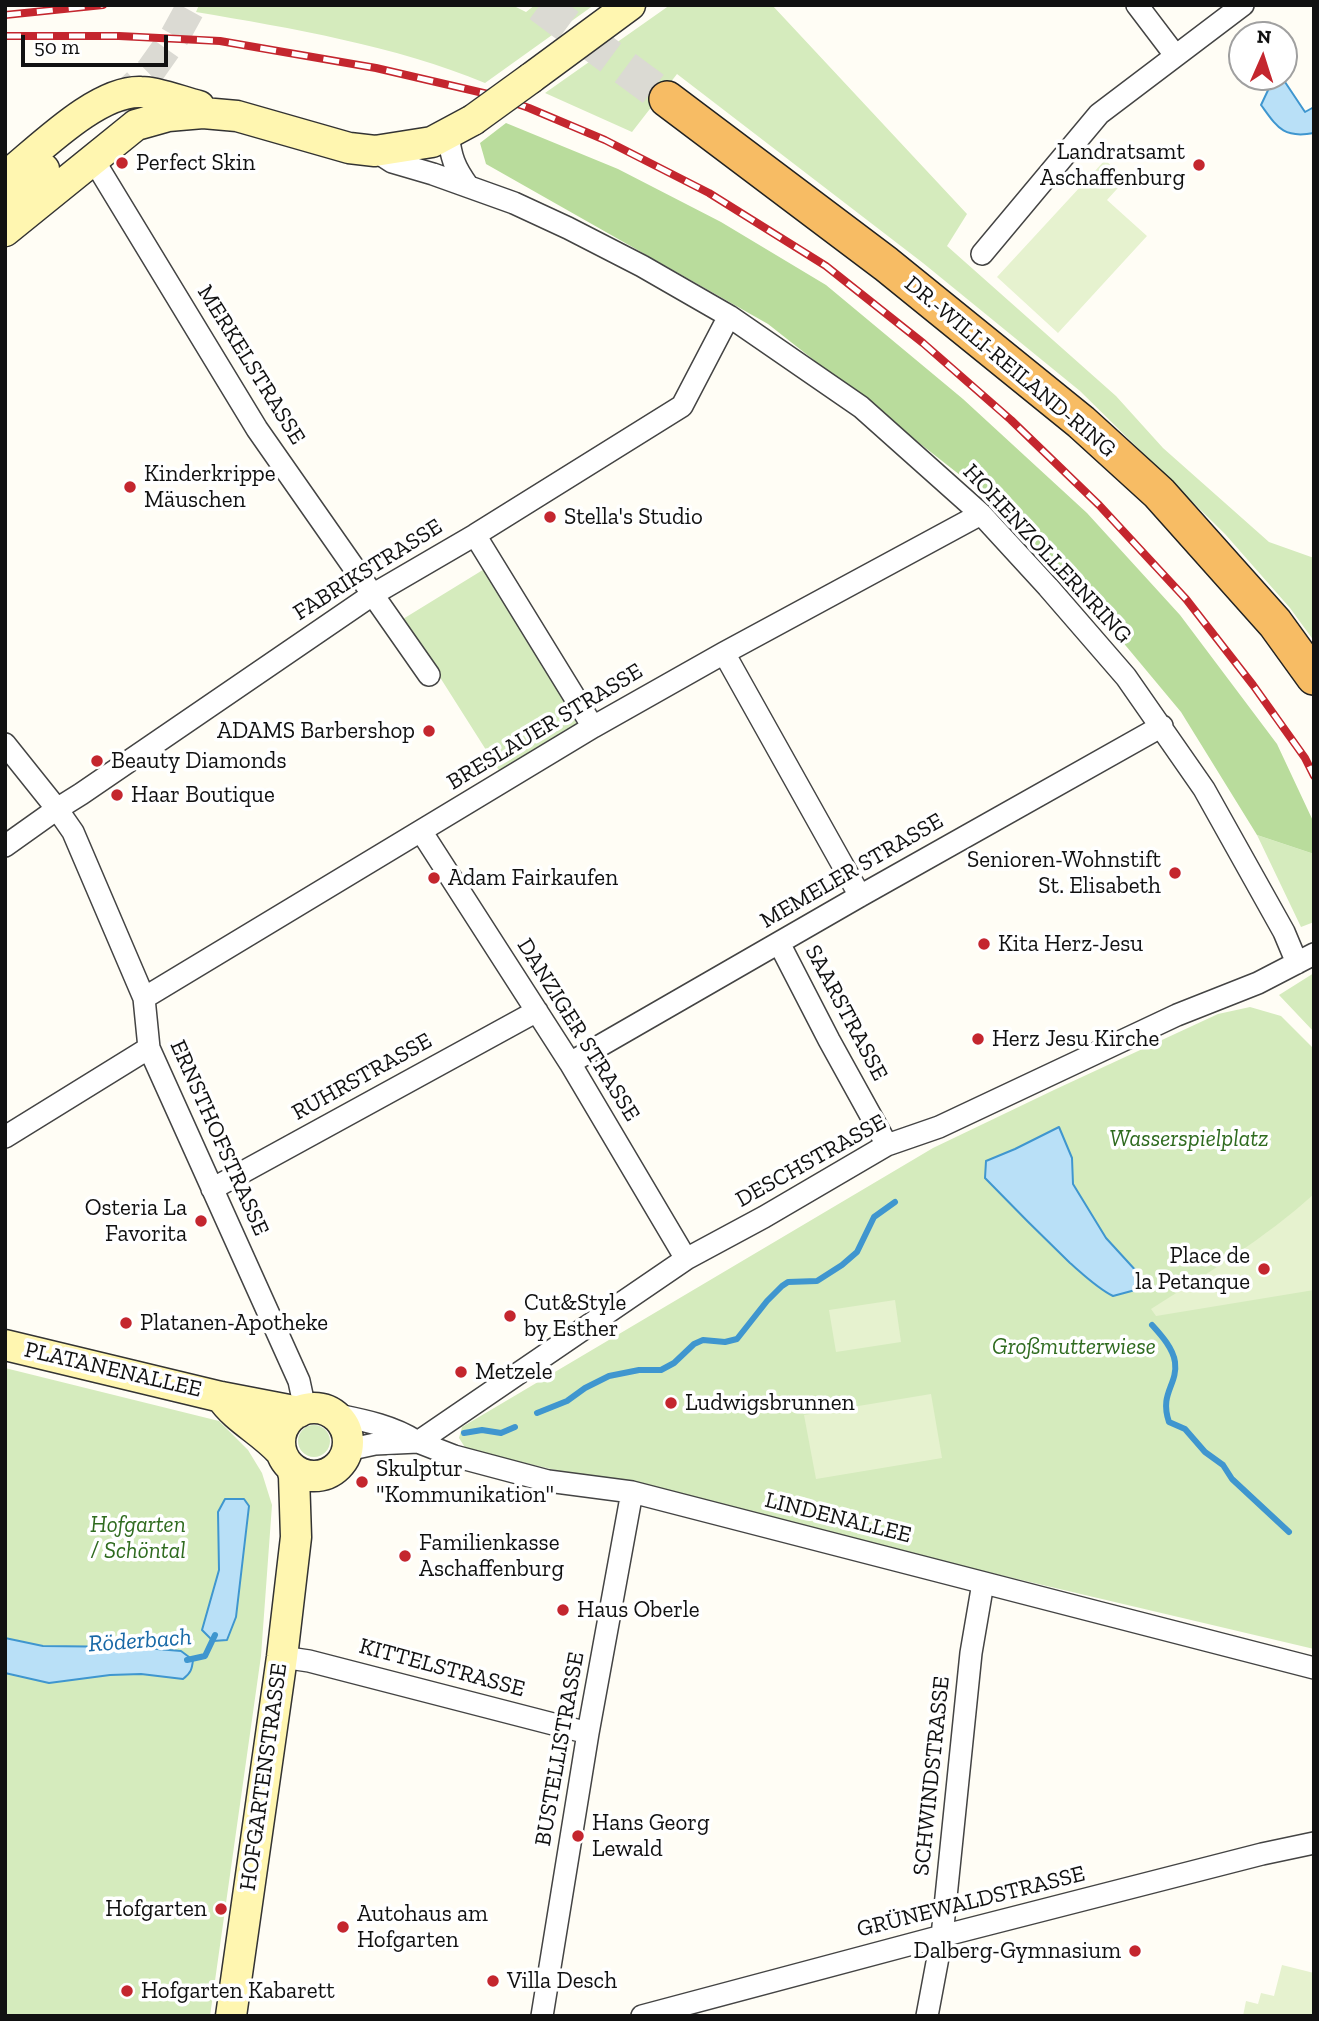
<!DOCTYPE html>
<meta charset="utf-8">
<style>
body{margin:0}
#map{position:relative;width:1319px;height:2021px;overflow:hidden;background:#fffdf5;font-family:"Zilla Slab",serif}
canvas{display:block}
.frame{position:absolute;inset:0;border:7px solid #111;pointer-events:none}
.north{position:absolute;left:1228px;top:21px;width:70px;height:70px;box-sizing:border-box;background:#fff;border:2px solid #a0a0a0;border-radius:50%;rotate:3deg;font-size:19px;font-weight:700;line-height:28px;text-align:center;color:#111}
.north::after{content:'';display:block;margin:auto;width:24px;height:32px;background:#c4262e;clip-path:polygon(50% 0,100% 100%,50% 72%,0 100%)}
.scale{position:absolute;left:21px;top:35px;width:147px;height:32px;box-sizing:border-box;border:4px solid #111;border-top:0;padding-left:9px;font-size:21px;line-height:24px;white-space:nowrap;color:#111;-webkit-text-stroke:5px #fff;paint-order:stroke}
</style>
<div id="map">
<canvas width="1319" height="2021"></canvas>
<div class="frame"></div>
<div class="north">N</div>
<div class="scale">50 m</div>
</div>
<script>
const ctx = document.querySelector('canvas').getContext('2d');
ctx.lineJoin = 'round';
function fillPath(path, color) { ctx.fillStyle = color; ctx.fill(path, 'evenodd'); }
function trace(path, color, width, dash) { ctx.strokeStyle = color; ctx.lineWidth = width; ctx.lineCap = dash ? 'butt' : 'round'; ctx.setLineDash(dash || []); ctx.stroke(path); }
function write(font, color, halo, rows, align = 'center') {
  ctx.font = font + ' "Zilla Slab",serif'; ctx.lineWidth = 7; ctx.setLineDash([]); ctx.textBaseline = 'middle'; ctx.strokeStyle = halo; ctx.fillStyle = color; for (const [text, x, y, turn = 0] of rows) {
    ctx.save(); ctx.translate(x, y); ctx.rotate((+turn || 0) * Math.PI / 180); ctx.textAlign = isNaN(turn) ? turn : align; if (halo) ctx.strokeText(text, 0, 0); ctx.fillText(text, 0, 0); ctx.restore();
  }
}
fillPath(new Path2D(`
 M 199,5 L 512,5 L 526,12 L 535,5 L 594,5 L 485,83 C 396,46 291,28 196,12 Z
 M 670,5 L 772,5 L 967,214 L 947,246 L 1116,396 L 1163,448 L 1269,542 L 1314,558 L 1314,641 L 1290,608 L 1225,534 L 1080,391 L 923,263 L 677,74 L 632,132 L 545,93 Z
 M 486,568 L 577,724 L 500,772 L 403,619 Z
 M 1257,835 L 1314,854 L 1314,922 L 1301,927 Z
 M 1314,973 L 1314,1032 L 1279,995 Z
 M 1250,1007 L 1281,1016 L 1314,1049 L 1314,1649 L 466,1449 L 459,1438 L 462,1427 L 933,1148 L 1056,1089 L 1218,1014 Z
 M 5,1368 L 219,1421 L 248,1450 L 262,1473 L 272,1505 L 261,1656 L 210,2016 L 5,2016 Z
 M298 1441a16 16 0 1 1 32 0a16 16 0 1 1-32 0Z`), '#d5ebbd');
fillPath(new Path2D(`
 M 506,123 L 618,169 L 721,222 L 826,285 L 963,399 L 1087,513 L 1180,615 L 1277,744 L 1314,823 L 1314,854 L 1257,835 L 1181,712 L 1066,574 L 965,479 L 768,324 L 486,164 L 480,143 Z`), '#b9dc9c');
fillPath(new Path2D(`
 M 1105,160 L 1126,179 L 1107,200 L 1147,236 L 1058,333 L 997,277 Z
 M 1314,1194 L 1314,1290 L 1156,1316 L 1151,1309 C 1208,1273 1264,1239 1314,1194 Z
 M 895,1300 L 901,1342 L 836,1352 L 829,1310 Z
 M 931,1394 L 942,1458 L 816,1479 L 804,1415 Z
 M 1282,1965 L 1314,1973 L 1314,2016 L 1243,2016 L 1246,2001 L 1258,2004 L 1261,1993 L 1274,1996 Z`), '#e6f2cf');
const water = new Path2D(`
 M 1283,79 L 1305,112 L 1314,107 L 1314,133 C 1283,139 1277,127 1261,105 L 1270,86 Z
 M 1059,1127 L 1072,1158 L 1073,1184 L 1106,1238 L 1138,1273 L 1139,1289 L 1113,1296 C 1097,1288 1084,1275 1070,1263 C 1041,1235 1013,1207 985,1178 L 986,1161 L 1015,1149 Z
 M 225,1499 L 244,1499 L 249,1506 L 236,1617 L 227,1640 L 213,1641 L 202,1630 L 219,1570 L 218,1512 Z
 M 5,1638 L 43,1646 L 133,1647 L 181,1651 L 193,1660 C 192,1669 191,1673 183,1679 L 141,1674 L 110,1675 L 49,1683 L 5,1673 Z`);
fillPath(water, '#b9e0f7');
trace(water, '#3f96cf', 2);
trace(new Path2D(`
 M 1152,1325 C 1161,1335 1173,1348 1175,1362 C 1178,1385 1159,1393 1169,1422 L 1185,1429 L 1205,1452 L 1223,1465 L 1232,1479 L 1289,1532
 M 537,1413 L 567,1401 L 585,1388 L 609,1376 L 639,1370 L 661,1370 L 674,1363 L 694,1344 L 703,1340 L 725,1342 L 737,1339 L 767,1301 L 782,1286 L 788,1282 L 817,1281 L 842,1265 L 857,1252 L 874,1217 L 895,1202
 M 464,1433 L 482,1430 L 501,1433 L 515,1427
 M 187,1660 L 205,1656 L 215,1635`), '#3f96cf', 6);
trace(new Path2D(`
 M 116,104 L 151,70 L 175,36 L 192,5`), '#dbdad3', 30, [30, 15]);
trace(new Path2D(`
 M 540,5 L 667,99`), '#dbdad3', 35, [35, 18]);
const minor = new Path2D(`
 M 1137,5 L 1175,55
 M 448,134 C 451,157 454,167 468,186
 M 375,151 L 392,162 L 433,174 L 514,203 L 568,228 L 642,266 L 729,316 L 861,407 L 981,514 L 1048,587 L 1126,677 L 1204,789 L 1284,932 L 1297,963
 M 93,159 L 257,429 L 429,675
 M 982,254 L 1099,114 L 1243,5
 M 475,535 L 593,727
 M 724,653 L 860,896
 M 5,744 L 57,809 L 73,832 L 144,998 L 149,1048 L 299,1381 L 305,1409
 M 421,831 L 570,1063 L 686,1259
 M 5,846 L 57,809 L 81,794 L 372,595 L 475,535 L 682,406 L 729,316
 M 779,943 L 829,1040 L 887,1145
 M 144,998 L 593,727 L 724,653 L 981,514
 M 570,1063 L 860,896 L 1162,726
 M 5,1137 L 149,1048
 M 212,1189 L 537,1011
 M 333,1414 C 362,1420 391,1425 416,1441
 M 418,1442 L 686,1259 L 764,1217 L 887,1145 L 939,1127 L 1177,1015 L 1258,983 L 1314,954
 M 347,1450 L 375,1444 L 418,1442 L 454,1456 L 548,1481 L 632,1492 L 1314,1668
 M 282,1657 L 309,1661 L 588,1733
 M 542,2016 L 588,1733 L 632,1492
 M 642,2016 L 942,1936 L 1262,1854 L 1314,1843
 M 927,2016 L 942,1936 L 971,1653 L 983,1583`);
const secondary = new Path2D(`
 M 531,78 L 630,5
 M 5,177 C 39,150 97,90 141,92 C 158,92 182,102 199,106
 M 5,203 L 44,169
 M 5,231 L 136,125 L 168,116 L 203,113 L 237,116 L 349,148 L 375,151 L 432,142 L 473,120
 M 5,1345 L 221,1397 L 299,1412
 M 221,1397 C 236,1419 262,1431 280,1451
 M280 1442a34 34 0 1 1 68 0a34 34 0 1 1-68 0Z
 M 231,2016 L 282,1657 L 296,1537 L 294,1476 L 292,1469`);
const trunk = new Path2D(`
 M 667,99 L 886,264 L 1081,422 L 1159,493 L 1275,623 L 1314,677`);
trace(minor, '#444', 24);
trace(secondary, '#333', 33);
trace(trunk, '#222', 38);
trace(minor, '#fff', 21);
trace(secondary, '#fff6b0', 30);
trace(trunk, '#f7bc64', 35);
const rail = new Path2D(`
 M 5,15 L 103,5
 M 5,36 L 119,36 L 220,41 L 376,68 L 492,95 L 529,108 L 605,140 L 709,193 L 826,266 L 923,343 L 1011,420 L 1099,505 L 1186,599 L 1253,685 L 1305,758 L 1314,776`);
trace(rail, '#c4262e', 8);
trace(rail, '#fff', 5, [16]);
const secondaryBridge = new Path2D(`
 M 473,120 L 531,78`);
trace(secondaryBridge, '#333', 33, []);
trace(secondaryBridge, '#fff6b0', 30);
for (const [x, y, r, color] of [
 [122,163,7,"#c4262e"],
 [1199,165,7,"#c4262e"],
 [130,487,7,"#c4262e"],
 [550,517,7,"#c4262e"],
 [429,731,7,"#c4262e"],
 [97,761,7,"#c4262e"],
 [117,795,7,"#c4262e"],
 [1175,873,7,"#c4262e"],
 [434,878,7,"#c4262e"],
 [984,944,7,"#c4262e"],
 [978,1039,7,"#c4262e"],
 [201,1221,7,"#c4262e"],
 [1264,1269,7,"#c4262e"],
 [510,1316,7,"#c4262e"],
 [126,1323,7,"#c4262e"],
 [461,1372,7,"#c4262e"],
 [671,1403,7,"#c4262e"],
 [362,1482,7,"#c4262e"],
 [405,1556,7,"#c4262e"],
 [563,1610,7,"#c4262e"],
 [578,1836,7,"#c4262e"],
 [221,1909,7,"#c4262e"],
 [343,1927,7,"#c4262e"],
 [1135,1951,7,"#c4262e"],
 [493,1981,7,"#c4262e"],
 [127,1991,7,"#c4262e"]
]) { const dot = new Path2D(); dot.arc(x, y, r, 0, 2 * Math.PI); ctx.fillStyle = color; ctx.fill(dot); trace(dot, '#fff', 2.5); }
write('23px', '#111', '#fff', [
 ["Landratsamt",1185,152,"right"],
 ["Aschaffenburg",1185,178,"right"],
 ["Perfect Skin",136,163],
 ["Kinderkrippe",144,474],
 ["Mäuschen",144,500],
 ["Stella's Studio",564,517],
 ["ADAMS Barbershop",415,731,"right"],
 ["Beauty Diamonds",111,761],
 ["Haar Boutique",131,795],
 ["Senioren-Wohnstift",1161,860,"right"],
 ["St. Elisabeth",1161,886,"right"],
 ["Adam Fairkaufen",448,878],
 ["Kita Herz-Jesu",998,944],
 ["Herz Jesu Kirche",992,1039],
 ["Osteria La",187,1208,"right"],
 ["Favorita",187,1234,"right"],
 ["Place de",1250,1256,"right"],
 ["la Petanque",1250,1282,"right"],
 ["Cut&Style",524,1303],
 ["by Esther",524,1329],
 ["Platanen-Apotheke",140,1323],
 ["Metzele",475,1372],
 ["Ludwigsbrunnen",685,1403],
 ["Skulptur",376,1469],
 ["\"Kommunikation\"",376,1495],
 ["Familienkasse",419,1543],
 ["Aschaffenburg",419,1569],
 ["Haus Oberle",577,1610],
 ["Hans Georg",592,1823],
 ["Lewald",592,1849],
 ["Hofgarten",207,1909,"right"],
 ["Autohaus am",357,1914],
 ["Hofgarten",357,1940],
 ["Dalberg-Gymnasium",1121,1951,"right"],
 ["Villa Desch",507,1981],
 ["Hofgarten Kabarett",141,1991]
], 'left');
write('23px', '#111', '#fff', [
 ["MERKELSTRASSE",251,365,58],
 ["DR.-WILLI-REILAND-RING",1010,367,40],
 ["HOHENZOLLERNRING",1047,554,47],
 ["FABRIKSTRASSE",368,570,-32],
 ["BRESLAUER STRASSE",545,727,-31],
 ["MEMELER STRASSE",852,871,-30],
 ["SAARSTRASSE",846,1013,62],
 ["DANZIGER STRASSE",578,1030,58],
 ["RUHRSTRASSE",362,1077,-29],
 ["ERNSTHOFSTRASSE",219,1138,66],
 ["DESCHSTRASSE",811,1161,-29],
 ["PLATANENALLEE",113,1370,13],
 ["LINDENALLEE",838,1518,14],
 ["KITTELSTRASSE",442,1668,15],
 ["BUSTELLISTRASSE",560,1749,-80],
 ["SCHWINDSTRASSE",932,1776,-84],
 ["HOFGARTENSTRASSE",264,1777,-82],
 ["GRÜNEWALDSTRASSE",971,1902,-14]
]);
write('italic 23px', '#2f6b1f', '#fff', [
 ["Wasserspielplatz",1189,1139],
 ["Großmutterwiese",1074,1347],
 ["Hofgarten",138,1525],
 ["/ Schöntal",138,1551]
]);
write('italic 24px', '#1768a6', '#fff', [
 ["Röderbach",140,1641,-4]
]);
</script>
